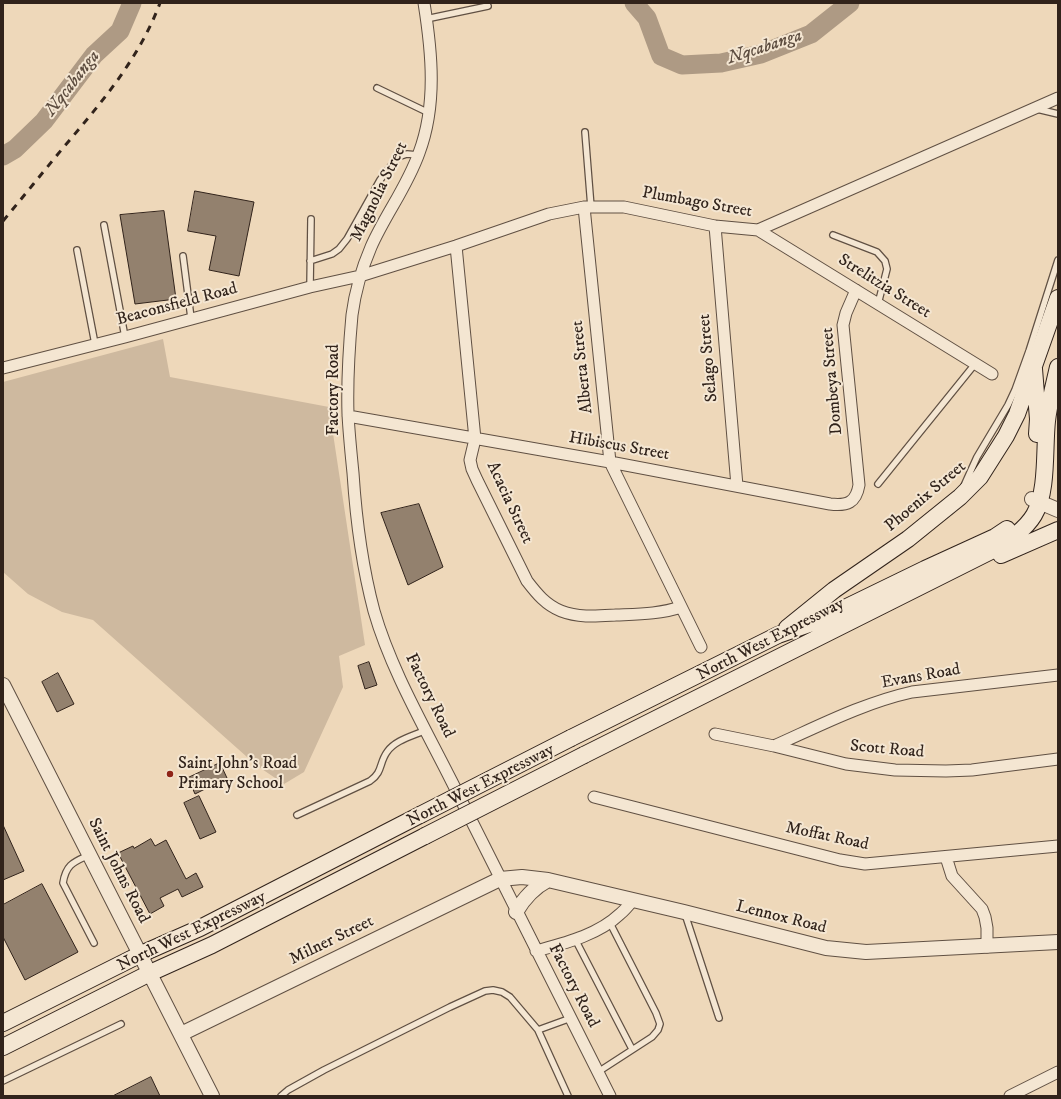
<!DOCTYPE html>
<style>
body{margin:0}
#map{position:relative;width:1061px;height:1099px;overflow:hidden;background:#eed8ba;font-family:"IM FELL DW Pica",serif}
canvas{display:block}
.frame{position:absolute;inset:0;border:4px solid #31231b;pointer-events:none}
</style>
<div id="map">
<canvas width="1061" height="1099"></canvas>
<div class="frame"></div>
</div>
<script>
const ctx = document.querySelector('canvas').getContext('2d');
ctx.lineJoin = 'round';
function fillPath(path, color) { ctx.fillStyle = color; ctx.fill(path, 'evenodd'); }
function trace(path, color, width, dash) { ctx.strokeStyle = color; ctx.lineWidth = width; ctx.lineCap = dash ? 'butt' : 'round'; ctx.setLineDash(dash || []); ctx.stroke(path); }
function write(font, color, halo, rows, align = 'center') {
  ctx.font = font + ' "IM FELL DW Pica",serif'; ctx.lineWidth = 4; ctx.setLineDash([]); ctx.textBaseline = 'middle'; ctx.strokeStyle = halo; ctx.fillStyle = color; for (const [text, x, y, turn = 0] of rows) {
    ctx.save(); ctx.translate(x, y); ctx.rotate((+turn || 0) * Math.PI / 180); ctx.textAlign = isNaN(turn) ? turn : align; if (halo) ctx.strokeText(text, 0, 0); ctx.fillText(text, 0, 0); ctx.restore();
  }
}
fillPath(new Path2D(`
 M 163,339 L 170,377 L 329,407 L 365,645 L 339,656 L 343,687 L 304,772 L 284,784 L 256,765 L 93,620 L 62,612 L 28,594 L 3,572 L 3,382 Z`), '#ceb99f');
trace(new Path2D(`
 M 634,3 L 647,18 L 661,56 L 682,65 L 721,63 L 761,54 L 811,34 L 850,3
 M 3,156 L 15,149 L 44,121 L 94,55 L 120,31 L 132,3`), '#ae9a84', 19);
const building = new Path2D(`
 M 195,191 L 254,202 L 239,276 L 209,270 L 216,236 L 188,231 Z
 M 164,211 L 176,299 L 135,304 L 120,215 Z
 M 419,504 L 443,567 L 408,585 L 381,513 Z
 M 369,662 L 377,685 L 365,689 L 358,666 Z
 M 58,673 L 74,704 L 57,712 L 42,682 Z
 M 220,763 L 227,778 L 195,794 L 188,778 Z
 M 199,796 L 216,832 L 200,839 L 184,803 Z
 M 3,825 L 24,871 L 3,880 Z
 M 151,839 L 155,846 L 166,840 L 186,879 L 196,873 L 203,887 L 182,897 L 178,889 L 160,898 L 164,906 L 150,914 L 118,853 L 133,846 L 134,848 Z
 M 42,884 L 78,952 L 25,980 L 3,937 L 3,905 Z
 M 151,1077 L 160,1096 L 113,1096 Z`);
fillPath(building, '#93816e');
trace(building, '#31231b', 1);
const service = new Path2D(`
 M 426,19 L 488,6
 M 377,88 L 429,113
 M 1037,109 L 1058,114
 M 585,132 L 591,207
 M 104,225 L 125,337
 M 833,235 L 877,252 L 885,261 L 887,269 L 878,304
 M 77,250 L 95,344
 M 183,256 L 191,318
 M 310,261 L 332,254 L 339,249 L 347,239 L 380,180 L 398,157 L 407,154 L 418,155
 M 310,287 L 311,219
 M 878,484 L 975,364
 M 963,488 L 977,457 L 1008,405 L 1015,390 L 1029,351 L 1058,260
 M 297,815 L 370,781 C 383,772 379,763 387,752 C 395,740 413,736 426,730
 M 89,855 C 74,862 66,864 63,883 L 94,943
 M 685,914 L 719,1018
 M 575,939 L 632,1049
 M 538,1030 L 571,1018
 M 598,1072 L 652,1037 L 658,1030 L 660,1024 L 656,1013 L 610,923
 M 3,1081 L 121,1024
 M 281,1096 L 288,1090 L 324,1070 L 450,1007 L 485,991 L 493,990 L 502,992 L 510,997 L 538,1030 L 568,1096`);
const minor = new Path2D(`
 M 424,3 C 432,53 437,105 419,153 C 407,187 385,215 371,247 C 362,268 355,292 352,315 C 349,348 347,381 348,414 C 349,434 351,453 353,473 C 356,519 362,566 374,611 C 391,670 425,728 452,782 C 505,887 557,992 610,1096
 M 584,207 L 610,462 L 701,647
 M 715,226 L 737,486
 M 758,230 L 992,374
 M 456,246 L 475,439 L 470,460 L 472,469 L 477,480 L 527,581 C 537,594 546,605 561,611 C 579,618 598,616 616,615 C 639,614 660,614 681,607
 M 3,368 L 125,337 L 310,287 L 360,276 L 456,246 L 549,214 L 584,207 L 624,207 L 715,226 L 758,230 L 1058,98
 M 348,416 L 610,462 L 830,504 C 847,506 856,503 859,485 L 843,325 L 846,313 L 856,290
 M 715,734 L 774,746 L 846,764 L 895,770 L 946,771 L 972,770 L 1058,759
 M 774,746 C 819,726 863,703 912,692 L 1058,675
 M 594,797 L 840,860 L 865,864 L 1058,846
 M 946,857 L 952,876 L 982,909 L 985,917 L 987,928 L 987,947
 M 536,951 C 565,943 598,935 620,914 C 625,910 629,905 633,900
 M 1010,1096 L 1058,1072`);
const tertiary = new Path2D(`
 M 1032,499 L 1058,510
 M 3,685 L 212,1096
 M 516,912 C 524,898 533,888 548,880
 M 181,1034 L 500,879 L 522,877 L 548,880 L 684,912 L 826,948 L 866,952 L 1058,942`);
const secondary = new Path2D(`
 M 1034,369 L 1038,419 L 1037,434
 M 1001,555 L 1058,530
 M 787,628 L 834,590 L 908,539 L 960,497 L 980,477 L 1006,436 L 1017,414 L 1058,298
 M 571,738 L 778,635 L 818,621 L 925,569 L 995,537 L 1007,529
 M 584,755 L 995,549 C 1009,540 1025,530 1034,515 C 1048,492 1044,448 1047,421 C 1049,403 1054,385 1058,367
 M 3,1023 L 141,954 L 200,928 L 420,815
 M 3,1047 L 150,973 L 212,945 L 425,836`);
trace(service, '#605043', 8);
trace(minor, '#605043', 13);
trace(tertiary, '#605043', 16);
trace(secondary, '#31231b', 18);
trace(service, '#f4e6d2', 5.5);
trace(minor, '#f4e6d2', 11);
trace(tertiary, '#f4e6d2', 14);
trace(secondary, '#f4e6d2', 16);
trace(new Path2D(`
 M 3,221 C 23,197 43,172 63,148 C 101,103 139,59 160,3`), '#31231b', 3, [7, 7]);
const secondaryBridge = new Path2D(`
 M 420,815 L 571,738
 M 425,836 L 584,755`);
trace(secondaryBridge, '#31231b', 18, []);
trace(secondaryBridge, '#f4e6d2', 16);
for (const [x, y, r, color] of [
 [170,774,4,"#8f2418"]
]) { const dot = new Path2D(); dot.arc(x, y, r, 0, 2 * Math.PI); ctx.fillStyle = color; ctx.fill(dot); trace(dot, '#f4e6d2', 1.5); }
write('17px', '#31231b', '#f4e6d2', [
 ["Magnolia Street",380,192,-64],
 ["Plumbago Street",697,203,10],
 ["Strelitzia Street",884,287,32],
 ["Beaconsfield Road",177,305,-15],
 ["Selago Street",709,358,-95],
 ["Alberta Street",583,367,-96],
 ["Dombeya Street",833,381,-95],
 ["Factory Road",334,390,-90],
 ["Hibiscus Street",619,447,10],
 ["Phoenix Street",926,497,-40],
 ["Acacia Street",509,503,65],
 ["North West Expressway",771,640,-27],
 ["Evans Road",921,677,-10],
 ["Factory Road",429,696,64],
 ["Scott Road",887,750,5],
 ["North West Expressway",481,786,-27],
 ["Moffat Road",827,837,12],
 ["Saint Johns Road",118,871,63],
 ["Lennox Road",781,918,14],
 ["North West Expressway",192,932,-26],
 ["Milner Street",332,941,-26],
 ["Factory Road",573,986,63]
]);
write('17px', '#31231b', '#f4e6d2', [
 ["Saint John's Road",178,764],
 ["Primary School",178,784]
], 'left');
write('italic 18px', '#5d4d40', '#f4e6d2', [
 ["Nqcabanga",765,48,-18],
 ["Nqcabanga",73,84,-52]
]);
</script>
